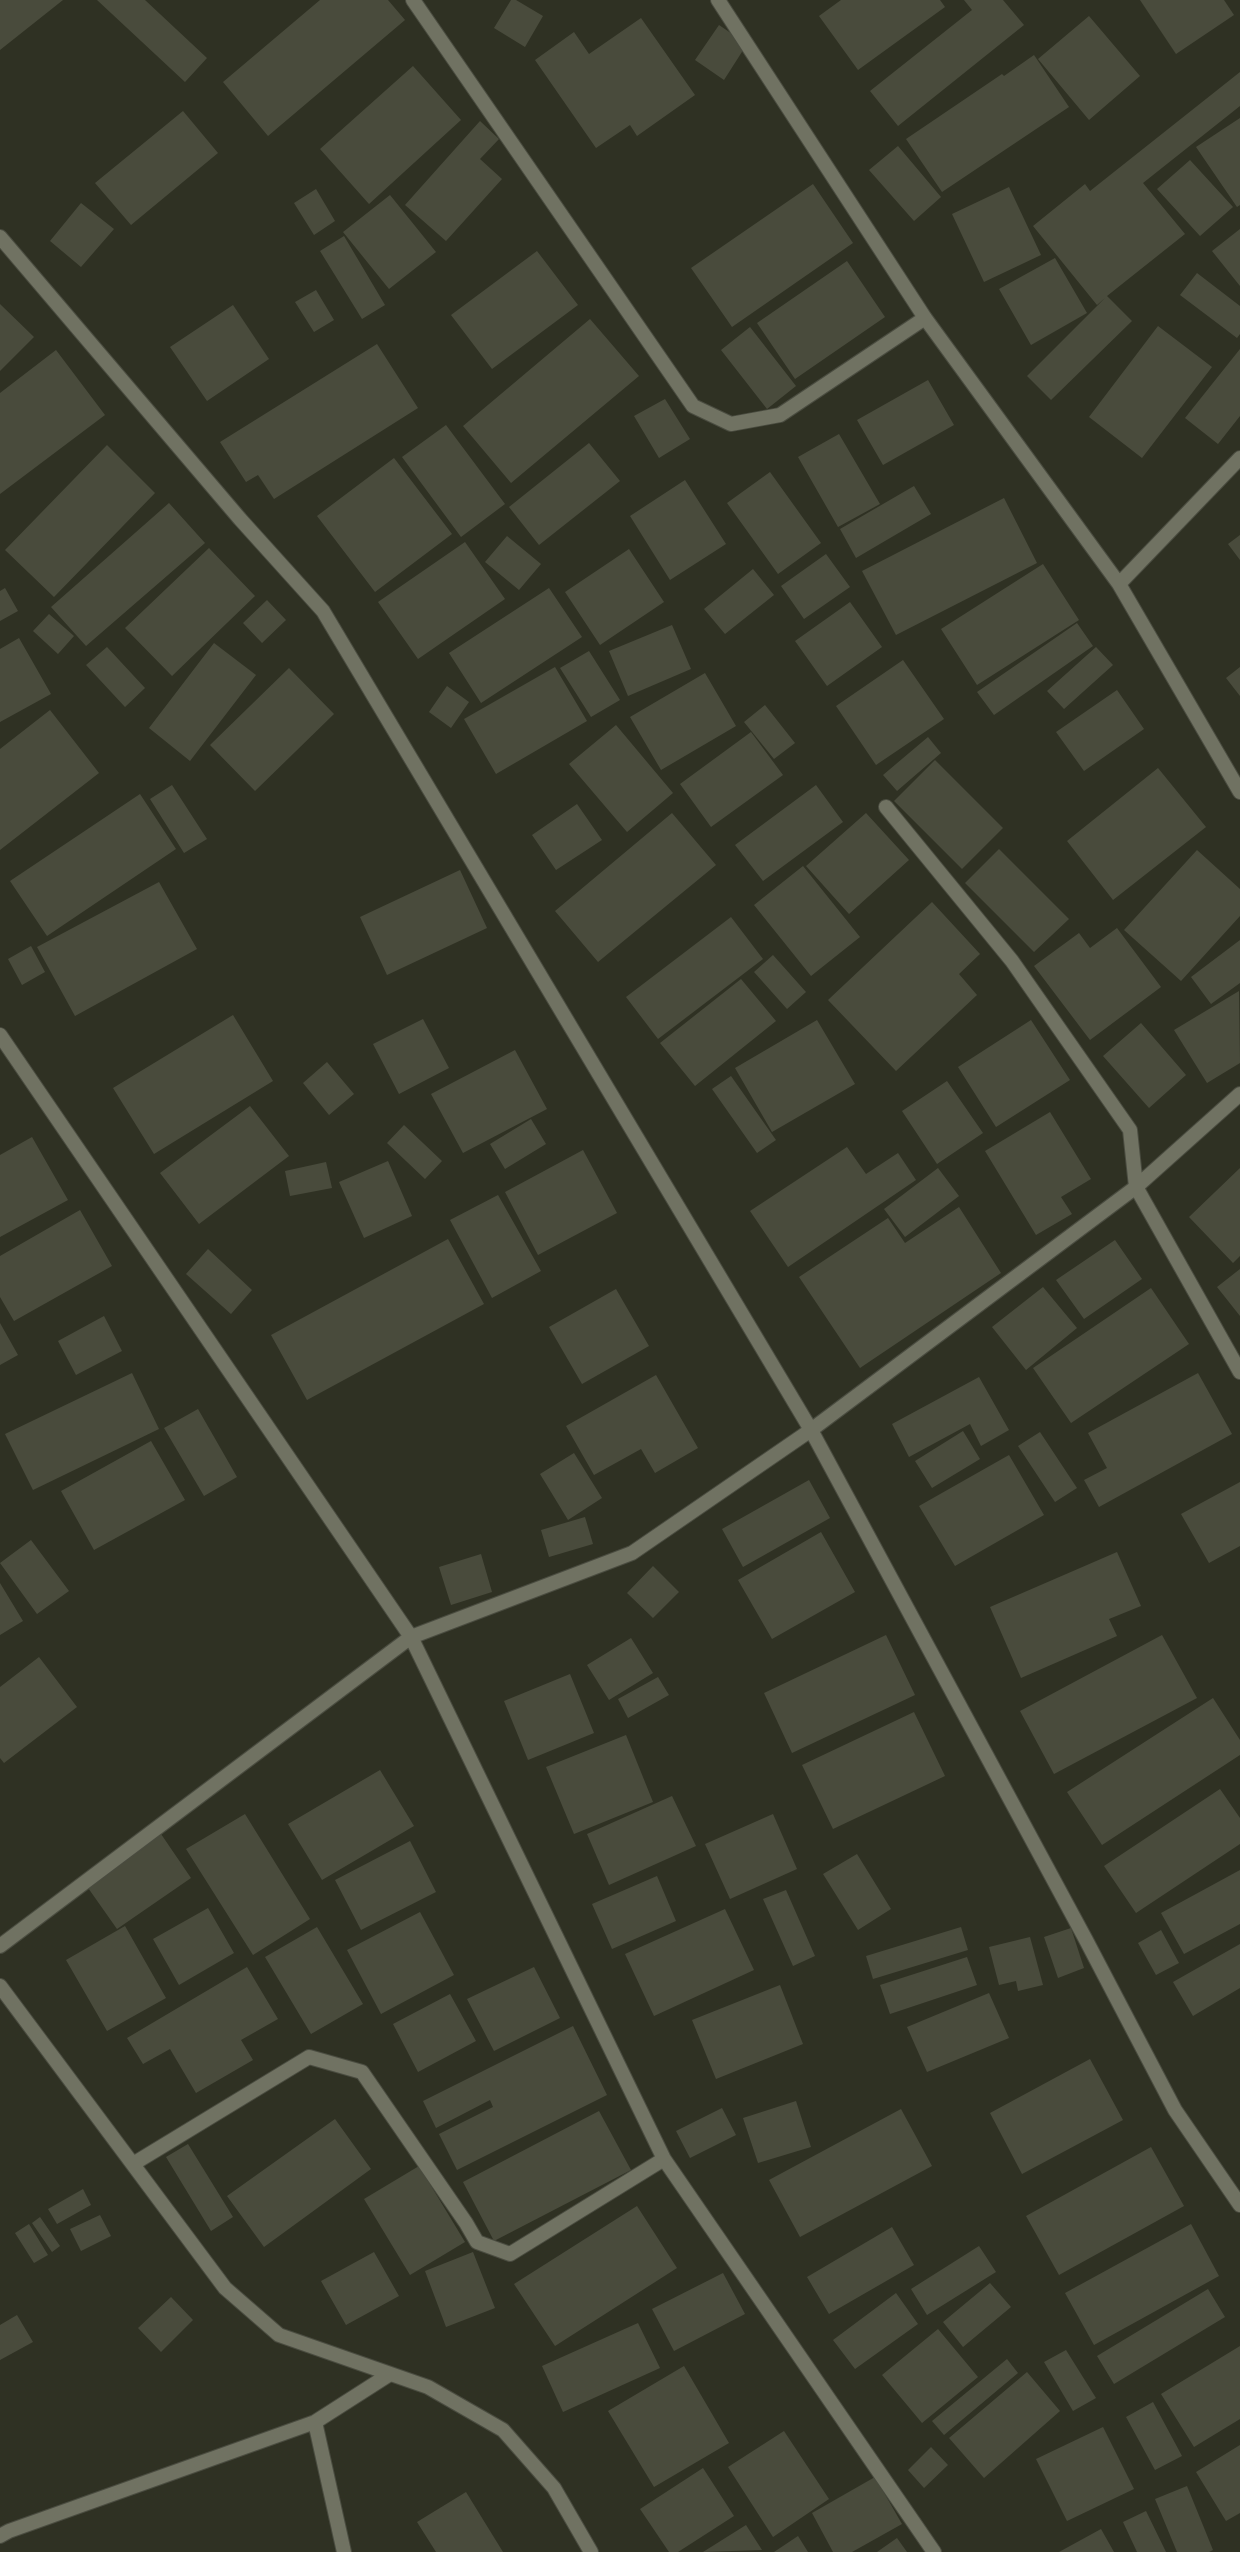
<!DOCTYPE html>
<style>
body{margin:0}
canvas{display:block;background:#2f3123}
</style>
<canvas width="1240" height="2552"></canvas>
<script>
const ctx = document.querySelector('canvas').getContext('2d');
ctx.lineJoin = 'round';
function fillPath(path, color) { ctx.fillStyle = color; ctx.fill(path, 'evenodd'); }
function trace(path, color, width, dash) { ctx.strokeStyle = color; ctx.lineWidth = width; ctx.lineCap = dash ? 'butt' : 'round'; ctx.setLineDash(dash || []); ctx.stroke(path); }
fillPath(new Path2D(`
 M 0,0 L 63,0 L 0,50 Z
 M 97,0 L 145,0 L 207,58 L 185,82 Z
 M 320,0 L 388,0 L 405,20 L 268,136 L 223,82 Z
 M 511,0 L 516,0 L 543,16 L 525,47 L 494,28 Z
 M 841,0 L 940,0 L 945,7 L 858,70 L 819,16 Z
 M 964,0 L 1003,0 L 1024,25 L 898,126 L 870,91 L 972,10 Z
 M 1140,0 L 1224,0 L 1234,15 L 1176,54 Z
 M 1089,16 L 1140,76 L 1089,120 L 1038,59 Z
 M 641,18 L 695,95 L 637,136 L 630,125 L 596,148 L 535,60 L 574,32 L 589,54 Z
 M 719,25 L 747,44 L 724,80 L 695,60 Z
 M 1034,55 L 1069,107 L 942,192 L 906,139 L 1002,74 L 1004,76 Z
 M 413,66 L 461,120 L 369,204 L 320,149 Z
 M 1240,72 L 1240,106 L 1143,183 L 1185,234 L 1107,296 L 1132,321 L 1051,400 L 1027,376 L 1105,298 L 1097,305 L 1033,226 L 1085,184 L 1090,191 Z
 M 183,111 L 218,153 L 131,225 L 95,183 Z
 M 1240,118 L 1240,205 L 1237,207 L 1196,147 Z
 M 480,121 L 499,139 L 480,159 L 502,179 L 446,241 L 405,205 Z
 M 898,146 L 941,197 L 914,221 L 869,170 Z
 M 1190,160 L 1233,207 L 1200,236 L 1157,189 Z
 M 813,184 L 853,243 L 732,327 L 691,268 Z
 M 1009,187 L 1041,255 L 984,282 L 952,214 Z
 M 316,189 L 335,221 L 314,235 L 294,203 Z
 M 390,195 L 436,252 L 389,289 L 343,232 Z
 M 81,203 L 114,229 L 81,267 L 50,241 Z
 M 1240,229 L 1240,286 L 1212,251 Z
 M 344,236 L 385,305 L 362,319 L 320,251 Z
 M 537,251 L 578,305 L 492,369 L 451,315 Z
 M 1055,258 L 1087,313 L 1031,345 L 999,289 Z
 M 847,261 L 885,317 L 795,379 L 757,323 Z
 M 1197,273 L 1240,306 L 1240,334 L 1237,338 L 1180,295 Z
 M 316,290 L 334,320 L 314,332 L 295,302 Z
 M 0,304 L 34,337 L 0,371 Z
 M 233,305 L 269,359 L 207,401 L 170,347 Z
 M 590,319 L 639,376 L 511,483 L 463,426 Z
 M 1158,326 L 1212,367 L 1142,458 L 1089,417 Z
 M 750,327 L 796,386 L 767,409 L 721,350 Z
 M 377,344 L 418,408 L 274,499 L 258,475 L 246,482 L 220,442 Z
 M 1240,349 L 1240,416 L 1218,444 L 1185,418 Z
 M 56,350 L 105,415 L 0,494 L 0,393 Z
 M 928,380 L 954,425 L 883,465 L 857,420 Z
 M 665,399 L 690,439 L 659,458 L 634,416 Z
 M 446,425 L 505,504 L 461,537 L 402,457 Z
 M 839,434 L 880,504 L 838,527 L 798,457 Z
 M 589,443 L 620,481 L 539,545 L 509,507 Z
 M 107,445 L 155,493 L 54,597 L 5,550 Z
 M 394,458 L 452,534 L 375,592 L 317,516 Z
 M 770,472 L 821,543 L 778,574 L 727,503 Z
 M 685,480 L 726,544 L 670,580 L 630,516 Z
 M 914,486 L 931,514 L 856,558 L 840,529 Z
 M 1004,498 L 1037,563 L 896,635 L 862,571 Z
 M 169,503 L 205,543 L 86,646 L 51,607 Z
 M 1240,535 L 1240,560 L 1228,544 Z
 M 507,536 L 541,564 L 519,590 L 485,562 Z
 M 465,542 L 505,599 L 418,659 L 378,602 Z
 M 209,548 L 255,596 L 172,676 L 125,628 Z
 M 629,549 L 664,602 L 600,645 L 565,592 Z
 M 826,554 L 850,587 L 804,619 L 781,586 Z
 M 1043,564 L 1079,620 L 977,685 L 941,629 Z
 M 753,569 L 774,595 L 725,634 L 704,609 Z
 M 5,588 L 18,611 L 0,621 L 0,591 Z
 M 549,588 L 582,637 L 481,703 L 449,653 Z
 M 267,600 L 286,620 L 262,643 L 243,623 Z
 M 850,602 L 882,647 L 827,686 L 795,641 Z
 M 49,614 L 74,636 L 58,654 L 33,631 Z
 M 1077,623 L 1093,646 L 994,715 L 977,692 Z
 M 672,625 L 691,669 L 628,696 L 609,651 Z
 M 19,638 L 51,694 L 0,722 L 0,649 Z
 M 214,643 L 256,675 L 190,761 L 149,728 Z
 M 107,647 L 145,688 L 125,707 L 86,665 Z
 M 1096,647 L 1113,665 L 1064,709 L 1047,691 Z
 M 589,651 L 620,700 L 591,717 L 560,668 Z
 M 903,660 L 944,719 L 876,765 L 836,706 Z
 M 555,667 L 587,721 L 496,774 L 464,719 Z
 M 1240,667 L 1240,696 L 1226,678 Z
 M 289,668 L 334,714 L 255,791 L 210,745 Z
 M 705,673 L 736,726 L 661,770 L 630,717 Z
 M 447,686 L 469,702 L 451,728 L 429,712 Z
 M 1117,690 L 1144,729 L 1084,771 L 1056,732 Z
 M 765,705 L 795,743 L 774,759 L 744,722 Z
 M 50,710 L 99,773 L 0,850 L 0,749 Z
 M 616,725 L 673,793 L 627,832 L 569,764 Z
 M 751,732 L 783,775 L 711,827 L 680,784 Z
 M 928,737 L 941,753 L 897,791 L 883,775 Z
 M 935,760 L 1003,828 L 962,869 L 894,801 Z
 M 1158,768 L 1206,827 L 1113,900 L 1067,841 Z
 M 172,785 L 207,839 L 184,853 L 150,799 Z
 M 816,785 L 843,822 L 763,881 L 735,845 Z
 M 140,794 L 176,849 L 47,936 L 10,881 Z
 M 577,804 L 602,840 L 556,870 L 532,835 Z
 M 672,813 L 716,865 L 598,962 L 555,911 Z
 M 866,813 L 909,860 L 849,914 L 806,866 Z
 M 999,849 L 1069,919 L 1034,952 L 965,883 Z
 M 1197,850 L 1240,889 L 1240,916 L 1181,981 L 1124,930 Z
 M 803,866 L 860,937 L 811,976 L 754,905 Z
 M 460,870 L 487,928 L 387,975 L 360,917 Z
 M 159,882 L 197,949 L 75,1016 L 37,947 Z
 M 932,902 L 980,954 L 959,974 L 977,995 L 896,1071 L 828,1000 Z
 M 731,917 L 763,959 L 658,1039 L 626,997 Z
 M 1117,928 L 1161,987 L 1090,1040 L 1034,966 L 1079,933 L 1090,948 Z
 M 1240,940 L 1240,983 L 1211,1004 L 1191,977 Z
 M 31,946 L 45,972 L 22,985 L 8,959 Z
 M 773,955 L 806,992 L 787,1009 L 754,972 Z
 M 741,979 L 776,1021 L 695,1086 L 660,1043 Z
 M 1239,991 L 1240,1063 L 1207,1083 L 1174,1030 Z
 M 233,1015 L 273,1081 L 154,1154 L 113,1088 Z
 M 423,1019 L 449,1068 L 399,1094 L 373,1044 Z
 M 817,1020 L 855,1084 L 772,1132 L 735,1068 Z
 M 1031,1020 L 1070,1080 L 996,1127 L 958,1067 Z
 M 1141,1023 L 1186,1075 L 1149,1108 L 1103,1056 Z
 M 515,1050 L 547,1109 L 463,1153 L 431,1094 Z
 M 327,1062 L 354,1094 L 329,1115 L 303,1083 Z
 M 731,1076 L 776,1140 L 757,1153 L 712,1089 Z
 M 947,1081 L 983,1133 L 937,1164 L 902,1111 Z
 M 250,1106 L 289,1156 L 199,1224 L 160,1173 Z
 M 1050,1112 L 1091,1179 L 1061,1197 L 1072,1214 L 1036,1235 L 985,1151 Z
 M 531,1119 L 546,1144 L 505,1169 L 490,1144 Z
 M 404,1125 L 442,1161 L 425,1179 L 387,1143 Z
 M 32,1137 L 68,1200 L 0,1237 L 0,1155 Z
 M 847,1147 L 866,1174 L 898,1153 L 916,1180 L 788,1267 L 750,1211 Z
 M 583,1150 L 617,1213 L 538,1255 L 505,1192 Z
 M 388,1161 L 412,1216 L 364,1238 L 339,1182 Z
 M 326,1162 L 332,1188 L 290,1196 L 285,1171 Z
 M 938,1168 L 959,1196 L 905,1237 L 884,1209 Z
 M 1240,1168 L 1240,1256 L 1233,1263 L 1189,1217 Z
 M 498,1195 L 541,1271 L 492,1298 L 450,1220 Z
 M 959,1207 L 1001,1273 L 860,1368 L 799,1277 L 888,1218 L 905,1243 Z
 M 80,1210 L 112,1266 L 14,1321 L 0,1297 L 0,1256 Z
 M 448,1239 L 484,1304 L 307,1400 L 271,1335 Z
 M 1115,1240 L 1142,1279 L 1084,1319 L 1056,1280 Z
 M 208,1249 L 252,1290 L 231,1314 L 186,1274 Z
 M 1240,1269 L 1240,1316 L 1217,1287 Z
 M 1043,1287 L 1077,1328 L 1026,1370 L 992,1327 Z
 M 1151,1288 L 1189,1344 L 1071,1423 L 1033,1368 Z
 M 616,1289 L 649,1346 L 582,1384 L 549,1327 Z
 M 104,1316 L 122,1351 L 76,1375 L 58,1341 Z
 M 0,1323 L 18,1355 L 0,1365 Z
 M 132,1373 L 159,1429 L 33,1490 L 5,1434 Z
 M 1198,1373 L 1232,1434 L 1099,1507 L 1084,1480 L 1107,1468 L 1088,1433 Z
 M 656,1375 L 698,1448 L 655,1473 L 641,1449 L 594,1475 L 566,1426 Z
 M 979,1377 L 1009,1430 L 981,1446 L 970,1424 L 909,1457 L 892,1424 Z
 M 198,1409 L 237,1477 L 204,1496 L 164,1428 Z
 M 963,1431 L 980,1459 L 932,1488 L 915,1461 Z
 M 1040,1432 L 1077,1488 L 1055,1502 L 1018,1446 Z
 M 151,1441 L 185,1500 L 94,1550 L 61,1491 Z
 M 574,1453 L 602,1498 L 568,1520 L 540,1474 Z
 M 1009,1455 L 1044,1515 L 955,1566 L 919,1506 Z
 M 809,1480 L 830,1518 L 743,1567 L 722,1529 Z
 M 1240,1482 L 1240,1546 L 1209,1563 L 1181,1514 Z
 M 585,1517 L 593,1544 L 549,1557 L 541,1530 Z
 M 821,1532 L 855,1592 L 772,1639 L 738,1580 Z
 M 31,1540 L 69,1591 L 37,1614 L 0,1563 Z
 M 1117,1552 L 1141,1606 L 1109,1619 L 1117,1636 L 1021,1678 L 990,1607 Z
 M 481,1554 L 492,1592 L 451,1605 L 439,1567 Z
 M 653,1566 L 679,1592 L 653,1618 L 627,1593 Z
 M 0,1583 L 23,1621 L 0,1635 Z
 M 886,1635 L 915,1695 L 792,1753 L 764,1693 Z
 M 1162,1635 L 1197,1698 L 1054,1774 L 1020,1711 Z
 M 631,1638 L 653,1673 L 609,1700 L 587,1665 Z
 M 39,1657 L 77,1707 L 4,1763 L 0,1758 L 0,1687 Z
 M 570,1674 L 594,1733 L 528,1760 L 504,1701 Z
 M 658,1677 L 669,1695 L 628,1718 L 618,1699 Z
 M 1213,1698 L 1240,1740 L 1240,1755 L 1102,1845 L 1067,1792 Z
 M 914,1712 L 945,1776 L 833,1829 L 802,1765 Z
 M 626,1735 L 653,1802 L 574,1834 L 546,1767 Z
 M 380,1770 L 414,1826 L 322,1880 L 288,1824 Z
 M 1220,1789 L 1240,1818 L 1240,1844 L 1136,1913 L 1104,1866 Z
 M 672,1796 L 696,1846 L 609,1885 L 587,1834 Z
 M 245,1814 L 310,1919 L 253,1955 L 186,1849 Z
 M 773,1814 L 797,1869 L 730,1899 L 705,1844 Z
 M 161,1834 L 191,1878 L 117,1929 L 86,1885 Z
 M 410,1841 L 436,1892 L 361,1930 L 335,1880 Z
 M 857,1854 L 891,1909 L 858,1930 L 823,1874 Z
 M 1240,1870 L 1240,1924 L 1184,1954 L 1161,1913 Z
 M 657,1876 L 676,1921 L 612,1949 L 592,1904 Z
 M 786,1890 L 815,1956 L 793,1966 L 763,1899 Z
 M 208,1908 L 234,1953 L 179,1985 L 153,1939 Z
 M 725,1909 L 754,1970 L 654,2016 L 625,1954 Z
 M 420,1912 L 454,1975 L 381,2014 L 347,1950 Z
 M 125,1926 L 166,1998 L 107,2031 L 66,1960 Z
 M 317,1927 L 363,2004 L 311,2034 L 265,1957 Z
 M 961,1927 L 968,1950 L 873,1979 L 866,1956 Z
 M 1071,1928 L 1084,1968 L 1058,1978 L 1044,1937 Z
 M 1161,1930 L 1179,1963 L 1156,1975 L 1138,1943 Z
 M 1030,1937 L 1043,1985 L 1018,1991 L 1016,1981 L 999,1985 L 989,1947 Z
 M 1240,1944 L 1240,1988 L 1193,2016 L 1173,1982 Z
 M 967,1957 L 977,1985 L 890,2014 L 880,1985 Z
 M 247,1967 L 278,2019 L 241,2040 L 253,2060 L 196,2093 L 170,2049 L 143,2064 L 127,2038 Z
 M 534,1967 L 560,2018 L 494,2051 L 467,1999 Z
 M 780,1985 L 803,2044 L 716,2079 L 692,2020 Z
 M 989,1993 L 1009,2038 L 927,2072 L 907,2027 Z
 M 450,1994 L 476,2041 L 418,2072 L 393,2024 Z
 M 573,2026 L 607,2095 L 457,2170 L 439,2134 L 493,2107 L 490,2100 L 436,2128 L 423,2101 Z
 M 1090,2059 L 1123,2120 L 1022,2174 L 990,2113 Z
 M 796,2101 L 811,2147 L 758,2163 L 743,2118 Z
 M 722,2108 L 736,2135 L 690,2158 L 676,2131 Z
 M 901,2109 L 932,2166 L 800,2237 L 769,2180 Z
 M 599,2111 L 631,2170 L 494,2241 L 463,2182 Z
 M 335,2119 L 371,2169 L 264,2247 L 227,2196 Z
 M 188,2144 L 233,2217 L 211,2231 L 166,2157 Z
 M 1151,2147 L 1184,2206 L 1059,2275 L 1026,2216 Z
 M 419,2166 L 465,2242 L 410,2275 L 364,2199 Z
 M 83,2189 L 91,2205 L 57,2224 L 48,2209 Z
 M 637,2206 L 677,2268 L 555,2346 L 514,2284 Z
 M 100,2215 L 111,2236 L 81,2251 L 70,2229 Z
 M 40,2217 L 60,2246 L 52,2252 L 32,2223 Z
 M 29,2224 L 48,2255 L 34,2263 L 15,2233 Z
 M 1191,2224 L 1219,2276 L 1094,2345 L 1065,2293 Z
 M 892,2227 L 914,2265 L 829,2314 L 807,2277 Z
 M 979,2246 L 996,2272 L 927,2315 L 911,2289 Z
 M 374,2252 L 399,2296 L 346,2325 L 321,2281 Z
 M 473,2252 L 495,2308 L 446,2327 L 425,2271 Z
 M 723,2273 L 745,2314 L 674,2351 L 652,2309 Z
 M 990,2283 L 1011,2307 L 963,2347 L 943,2322 Z
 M 1208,2289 L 1225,2317 L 1114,2384 L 1097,2356 Z
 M 896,2293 L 918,2324 L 855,2369 L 833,2340 Z
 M 171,2297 L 193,2320 L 161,2352 L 138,2328 Z
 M 17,2315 L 33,2342 L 0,2360 L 0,2325 Z
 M 638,2323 L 660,2368 L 563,2412 L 542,2366 Z
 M 938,2329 L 978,2377 L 922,2423 L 882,2375 Z
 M 1240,2346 L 1240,2419 L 1194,2447 L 1161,2394 Z
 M 1066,2350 L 1096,2398 L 1073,2411 L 1044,2362 Z
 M 1007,2359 L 1018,2373 L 944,2435 L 932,2421 Z
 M 684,2366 L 729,2443 L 654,2487 L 608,2411 Z
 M 1027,2372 L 1060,2411 L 984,2478 L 949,2438 Z
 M 1153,2402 L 1182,2456 L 1155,2470 L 1126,2417 Z
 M 1103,2427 L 1134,2489 L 1067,2521 L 1036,2459 Z
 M 784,2431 L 829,2499 L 773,2537 L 728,2467 Z
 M 1240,2445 L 1240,2513 L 1226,2521 L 1196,2472 Z
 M 931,2447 L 948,2465 L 924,2488 L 908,2470 Z
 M 703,2468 L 734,2516 L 678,2552 L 669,2552 L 640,2509 Z
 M 875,2477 L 902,2524 L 852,2552 L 833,2552 L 812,2513 Z
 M 1187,2486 L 1213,2550 L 1209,2552 L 1177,2552 L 1155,2499 Z
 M 466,2492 L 503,2552 L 436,2552 L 417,2522 Z
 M 1146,2511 L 1166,2552 L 1137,2552 L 1123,2522 Z
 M 746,2525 L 762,2550 L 703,2552 Z
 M 1101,2529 L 1114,2552 L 1059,2552 Z
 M 798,2536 L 808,2552 L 774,2552 Z
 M 897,2538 L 907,2552 L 877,2552 Z`), '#494b3c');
const minor = new Path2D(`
 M 413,0 L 693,406 L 731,424 L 780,415 L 925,318
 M 718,0 L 925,318 L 1119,584 L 1240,792
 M 0,237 L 240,519 L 323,611 L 811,1430 L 1086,1940 L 1175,2110 L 1240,2205
 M 1119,584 L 1240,458
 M 886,807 L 1012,961 L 1130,1130 L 1136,1187 L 1240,1372
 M 0,1035 L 411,1637 L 664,2159 L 934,2552
 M 0,1946 L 411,1637 L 632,1553 L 811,1430 L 1136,1187 L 1240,1094
 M 0,1986 L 225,2288 L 279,2335 L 428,2387 L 503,2430 L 554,2488 L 591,2552
 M 133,2164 L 309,2057 L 362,2072 L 466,2223 L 477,2242 L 510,2254 L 664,2159
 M 315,2422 L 344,2552
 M 0,2536 L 9,2531 L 315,2422 L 390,2374`);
trace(minor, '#4a4c40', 16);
trace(minor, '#707262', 14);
</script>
